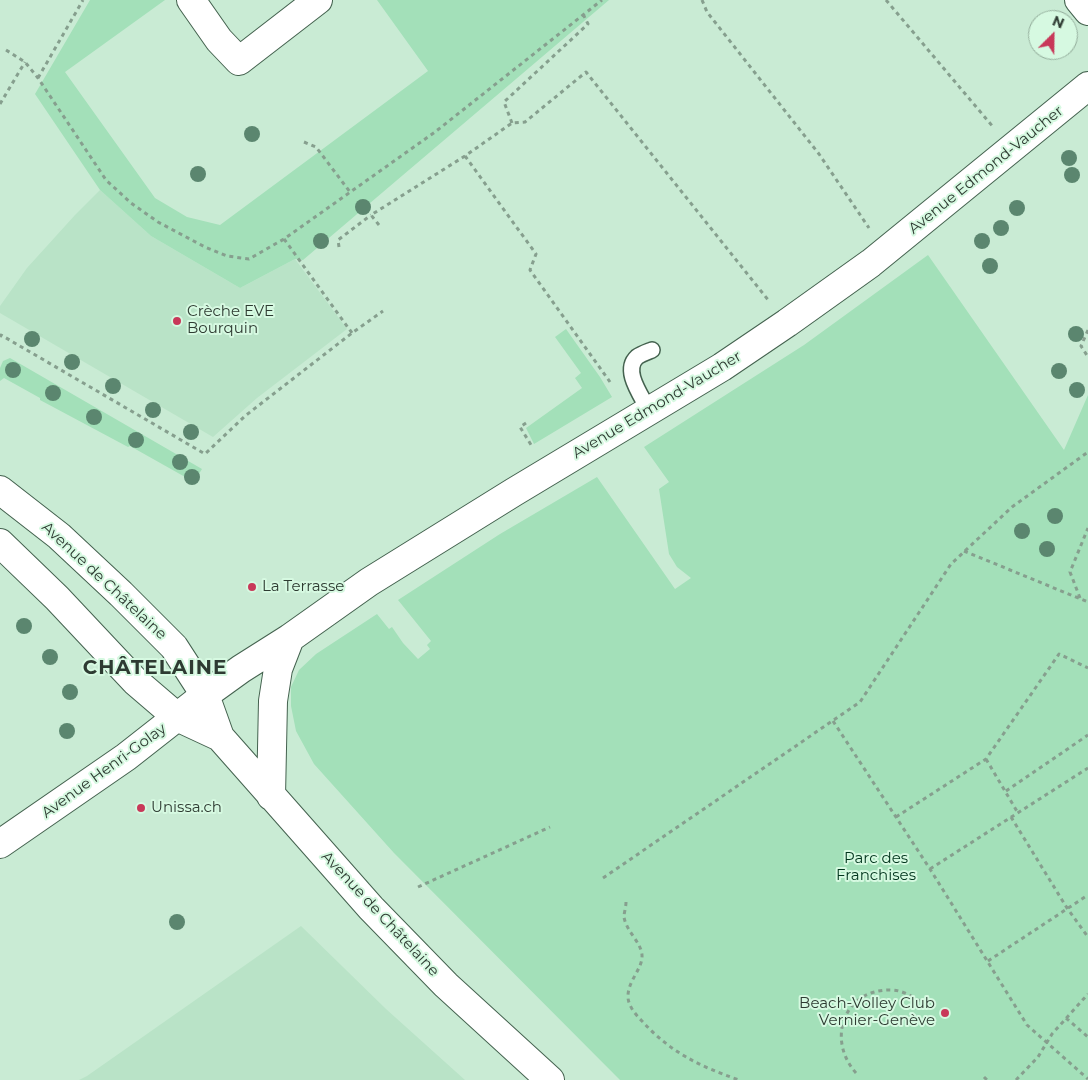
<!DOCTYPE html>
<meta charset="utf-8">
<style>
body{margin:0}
#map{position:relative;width:1088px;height:1080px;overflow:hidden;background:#c9ebd4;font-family:Montserrat,sans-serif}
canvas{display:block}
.north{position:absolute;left:1028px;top:10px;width:50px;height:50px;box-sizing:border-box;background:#d6f9e1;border:1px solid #93ad9b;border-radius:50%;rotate:23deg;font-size:14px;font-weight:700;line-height:20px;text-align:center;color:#2e3b32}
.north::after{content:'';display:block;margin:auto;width:18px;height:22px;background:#c83859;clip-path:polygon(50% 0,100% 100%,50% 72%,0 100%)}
</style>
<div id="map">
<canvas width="1088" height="1080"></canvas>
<div class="north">N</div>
</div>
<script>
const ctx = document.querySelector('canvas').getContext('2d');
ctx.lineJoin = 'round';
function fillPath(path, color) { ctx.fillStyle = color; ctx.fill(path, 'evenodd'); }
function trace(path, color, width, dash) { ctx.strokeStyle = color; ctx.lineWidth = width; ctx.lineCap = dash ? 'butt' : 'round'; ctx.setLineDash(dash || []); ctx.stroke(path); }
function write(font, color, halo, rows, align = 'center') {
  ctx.font = font + ' Montserrat,sans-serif'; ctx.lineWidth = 4; ctx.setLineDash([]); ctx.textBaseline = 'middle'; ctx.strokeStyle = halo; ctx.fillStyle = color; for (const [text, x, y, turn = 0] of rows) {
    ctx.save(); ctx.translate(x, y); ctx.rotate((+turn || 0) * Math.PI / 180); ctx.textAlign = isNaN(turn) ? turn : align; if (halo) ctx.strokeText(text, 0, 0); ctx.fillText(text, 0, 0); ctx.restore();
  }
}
fillPath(new Path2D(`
 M 100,190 L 151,236 L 240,288 L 295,259 L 347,329 L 257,398 L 213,437 L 0,313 L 0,306 L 27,268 L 75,215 Z
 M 301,926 L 386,1009 L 465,1080 L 79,1080 L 87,1076 Z`), '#b9e3c7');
fillPath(new Path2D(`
 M 90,0 L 165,0 L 65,72 L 155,198 L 187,217 L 220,225 L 428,71 L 377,0 L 609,0 L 303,260 L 295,259 L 240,288 L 151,236 L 100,190 L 35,94 Z
 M 928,255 L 1064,450 L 1088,395 L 1088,1080 L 620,1080 L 394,853 L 314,764 L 296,731 L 291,706 L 291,687 L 299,670 L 316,654 L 377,614 L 389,629 L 392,627 L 403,643 L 418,659 L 430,649 L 427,645 L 431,641 L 398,600 L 500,534 L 597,477 L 675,589 L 691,578 L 677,567 L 669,554 L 659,489 L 669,482 L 644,447 L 804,345 Z
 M 566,329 L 600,377 L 612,397 L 534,444 L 526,428 L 582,388 L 575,378 L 581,373 L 555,337 Z
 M 10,358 L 202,469 L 194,482 L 130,446 L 128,447 L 40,400 L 40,398 L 4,378 L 0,381 L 0,368 L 3,361 Z`), '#a3e0b9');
const lane = new Path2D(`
 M 649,411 C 642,396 622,371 637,357 C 641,354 647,352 652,350`);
const street = new Path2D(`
 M 191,0 L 219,40 L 239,61 L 318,0
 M 1079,0 L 1088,11
 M 0,844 L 126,757 L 205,695`);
const secondary = new Path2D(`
 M 0,490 L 59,536 L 121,594 L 174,647 L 205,695 L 220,737 L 243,763 L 371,908 L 446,985 L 550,1080
 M 0,543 L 57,598 L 135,681 L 177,717 L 220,737
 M 205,695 L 241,669 L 290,638 L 369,582 L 514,492 L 722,367 L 787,323 L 871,263 L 1088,86
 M 271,796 L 273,701 L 278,669 L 290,638`);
trace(lane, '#44624f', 18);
trace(street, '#44624f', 30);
trace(secondary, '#44624f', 30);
trace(new Path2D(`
 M 702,0 L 707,12 L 819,154 L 869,228
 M 886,0 L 994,128
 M 6,50 L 25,62 L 38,78 L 106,180 L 131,203 L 158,222 L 205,247 L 227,256 L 249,259 L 284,239 L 435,132 L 602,0
 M 38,78 L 83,0
 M 0,104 L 25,62
 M 512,123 L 504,102 L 588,24 L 584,16
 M 304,142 L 316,147 L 350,192
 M 465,156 L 536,254 L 530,270 L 610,382
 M 379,225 L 371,215 L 465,156 L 512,123 L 525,122 L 586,72 L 769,301
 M 284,239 L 352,333
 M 339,247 L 338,240 L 371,215
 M 1088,330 L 1081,346 L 1088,357
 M 0,337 L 1,335 L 205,454 L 245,416 L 352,333 L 383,311
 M 526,423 L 520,427 L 533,448
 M 964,551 L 1088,602
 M 1080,598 L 1070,572 L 1088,528
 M 833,721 L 930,869 L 1027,1025 L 1088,1079
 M 986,759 L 1018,813
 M 1006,791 L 1088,735
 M 896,817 L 986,759 L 1059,654 L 1088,668
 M 1011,817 L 1067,908 L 1088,937
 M 930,869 L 1088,768
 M 603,878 L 860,702 L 951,564 L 1012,507 L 1088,452
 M 418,887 L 550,827
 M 626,902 C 626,907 624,913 624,917 C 626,931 641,942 642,955 C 643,969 627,981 628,998 C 629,1007 636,1015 642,1021 C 670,1052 699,1066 739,1080
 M 988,961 L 1088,895
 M 1066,1018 L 1088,1037
 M 856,1073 C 826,1039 844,989 891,990 C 902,990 911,996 920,1001
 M 984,1077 L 987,1080
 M 1016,1080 L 1038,1057 L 1052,1034 L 1088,994`), '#869f8e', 3, [4, 4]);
trace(lane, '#fff', 15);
trace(street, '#fff', 28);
trace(secondary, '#fff', 28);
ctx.fillStyle = '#5b866f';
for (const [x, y] of [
 [252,134],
 [1069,158],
 [198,174],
 [1072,175],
 [363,207],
 [1017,208],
 [1001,228],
 [321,241],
 [982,241],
 [990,266],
 [1076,334],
 [32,339],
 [72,362],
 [13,370],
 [1059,371],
 [113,386],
 [1077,390],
 [53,393],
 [153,410],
 [94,417],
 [191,432],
 [136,440],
 [180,462],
 [192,477],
 [1055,516],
 [1022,531],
 [1047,549],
 [24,626],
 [50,657],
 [70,692],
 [67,731],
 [177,922]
]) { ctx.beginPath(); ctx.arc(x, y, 8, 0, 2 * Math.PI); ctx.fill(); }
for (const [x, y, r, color] of [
 [177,321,5,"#c83859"],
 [252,587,5,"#c83859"],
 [141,808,5,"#c83859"],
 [945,1013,5,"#c83859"]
]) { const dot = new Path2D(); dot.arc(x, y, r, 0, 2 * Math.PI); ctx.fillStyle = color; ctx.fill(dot); trace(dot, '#d6f9e1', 2); }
write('15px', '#2e3b32', '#d6f9e1', [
 ["Avenue Edmond-Vaucher",986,170,-39],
 ["Avenue Edmond-Vaucher",657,405,-31],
 ["Avenue de Châtelaine",104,581,43],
 ["Avenue Henri-Golay",104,771,-36],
 ["Avenue de Châtelaine",380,914,47]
]);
write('15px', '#2e3b32', '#d6f9e1', [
 ["Crèche EVE",187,312],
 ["Bourquin",187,329],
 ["La Terrasse",262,587],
 ["Unissa.ch",151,808],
 ["Beach-Volley Club",935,1004,"right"],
 ["Vernier-Genève",935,1021,"right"]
], 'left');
write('15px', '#01341c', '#d6f9e1', [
 ["Parc des",876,859],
 ["Franchises",876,876]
]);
ctx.letterSpacing = '1px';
write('bold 20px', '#2e3b32', '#d6f9e1', [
 ["CHÂTELAINE",155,668]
]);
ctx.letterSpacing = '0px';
</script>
